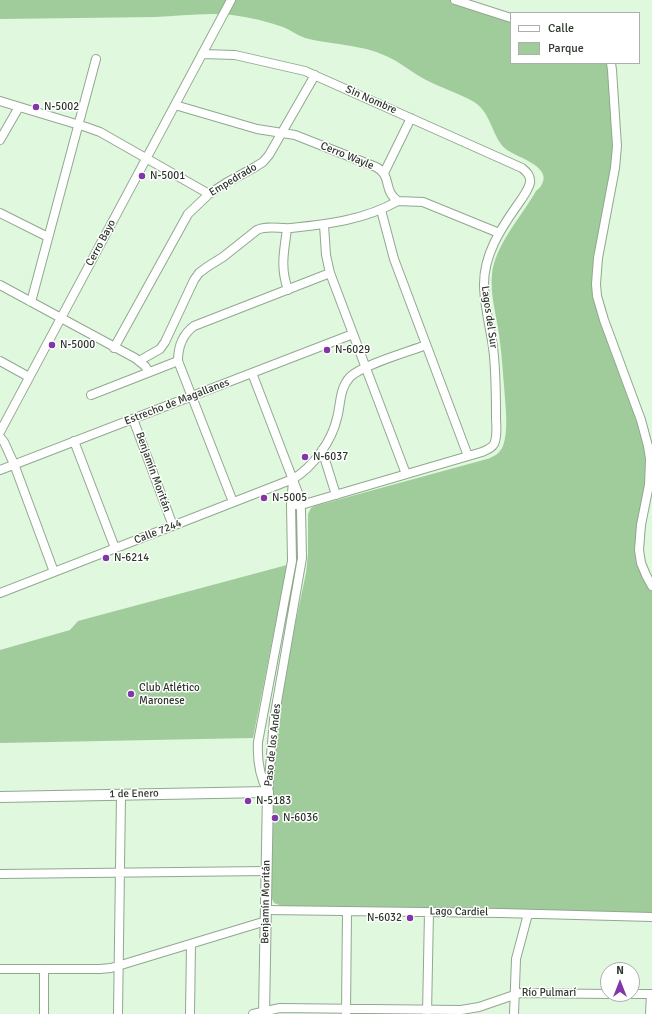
<!DOCTYPE html>
<meta charset="utf-8">
<style>
body{margin:0}
#map{position:relative;width:652px;height:1014px;overflow:hidden;background:#e0f8dd;font-family:Signika,sans-serif}
canvas{display:block}
.legend{position:absolute;left:510px;top:12px;width:130px;height:52px;box-sizing:border-box;background:#fff;border:1px solid #acafab;margin:0;padding:5px 7px;list-style:none;font-size:12px;color:#2f382d}
.legend li{display:flex;align-items:center;gap:8px;height:20px}
.legend b{width:20px;border:1px solid #acafab}
.north{position:absolute;left:600px;top:962px;width:40px;height:40px;box-sizing:border-box;background:#fff;border:1px solid #acafab;border-radius:50%;rotate:0deg;font-size:11px;font-weight:700;line-height:16px;text-align:center;color:#2f382d}
.north::after{content:'';display:block;margin:auto;width:14px;height:18px;background:#8236a7;clip-path:polygon(50% 0,100% 100%,50% 72%,0 100%)}
</style>
<div id="map">
<canvas width="652" height="1014"></canvas>
<ul class="legend">
<li><b style="height:5px;background:#fff"></b>Calle</li>
<li><b style="height:11px;background:#a0cc9c"></b>Parque</li>
</ul>
<div class="north">N</div>
</div>
<script>
const ctx = document.querySelector('canvas').getContext('2d');
ctx.lineJoin = 'round';
function fillPath(path, color) { ctx.fillStyle = color; ctx.fill(path, 'evenodd'); }
function trace(path, color, width, dash) { ctx.strokeStyle = color; ctx.lineWidth = width; ctx.lineCap = dash ? 'butt' : 'round'; ctx.setLineDash(dash || []); ctx.stroke(path); }
function write(font, color, halo, rows, align = 'center') {
  ctx.font = font + ' Signika,sans-serif'; ctx.lineWidth = 3; ctx.setLineDash([]); ctx.textBaseline = 'middle'; ctx.strokeStyle = halo; ctx.fillStyle = color; for (const [text, x, y, turn = 0] of rows) {
    ctx.save(); ctx.translate(x, y); ctx.rotate((+turn || 0) * Math.PI / 180); ctx.textAlign = isNaN(turn) ? turn : align; if (halo) ctx.strokeText(text, 0, 0); ctx.fillText(text, 0, 0); ctx.restore();
  }
}
fillPath(new Path2D(`
 M 0,0 L 455,0 L 511,18 L 511,63 L 611,63 L 617,135 L 596,284 L 650,459 L 639,550 L 652,586 L 652,914 L 522,911 L 494,908 L 282,906 L 274,903 L 270,895 C 271,832 272,767 280,704 C 287,660 297,616 306,573 L 308,554 L 308,514 L 311,508 L 315,506 L 487,459 C 494,457 500,453 503,446 C 508,431 506,413 505,398 C 503,376 502,355 499,334 C 496,314 490,294 492,274 C 495,245 522,216 536,191 C 538,189 541,187 542,184 C 552,167 517,157 507,150 C 492,139 492,113 474,102 C 459,93 441,88 426,80 C 413,73 400,62 386,56 C 361,44 331,45 305,38 C 297,35 290,30 283,27 C 266,21 249,17 232,15 C 206,12 180,16 155,17 C 103,18 52,18 0,19 Z
 M 287,565 L 253,738 L 0,743 L 0,650 L 70,630 L 78,621 Z`), '#a0cc9c');
const minor = new Path2D(`
 M 455,0 L 511,18
 M 202,54 L 235,55 L 305,71 L 522,168 C 527,172 531,176 530,183 C 528,191 521,200 516,207 C 500,230 484,255 484,284 C 484,305 490,326 493,347 C 496,370 496,393 496,417 C 496,425 498,436 494,444 C 492,448 487,450 482,452 L 301,505 L 291,505
 M 611,63 L 612,70 L 617,146 L 615,168 L 598,258 L 596,284 L 597,296 L 604,320 L 641,420 L 648,446 L 650,459 L 649,485 L 641,525 L 639,550 L 641,563 L 646,575 L 652,586
 M 0,101 L 86,127 L 100,132 L 209,194
 M 175,105 L 257,129 L 295,135 L 376,167 C 393,176 382,190 398,201 L 423,202 L 499,233
 M 0,140 L 19,107
 M 384,173 L 411,118
 M 381,210 L 394,259 L 468,456
 M 0,213 L 48,237
 M 324,225 L 326,255 L 330,273 L 406,474
 M 287,229 C 284,252 280,267 288,290
 M 0,285 L 135,358 L 145,366 L 149,372
 M 31,302 L 96,59
 M 114,348 L 188,214 L 209,194 L 226,183 L 255,167 L 263,162 L 269,155 L 315,75
 M 0,361 L 29,377
 M 139,361 L 160,349 L 165,342 L 194,280 L 199,273 L 207,267 L 223,257 L 257,230 C 267,225 280,229 291,228 C 329,224 364,220 398,201
 M 252,373 L 298,493 L 301,510 L 302,558 L 274,719 L 268,792
 M 91,395 L 178,361
 M 133,419 L 173,526
 M 0,432 L 231,0
 M 0,437 L 4,442 L 14,464 L 54,572
 M 74,441 L 115,548
 M 322,450 L 336,495
 M 0,470 L 353,334
 M 233,502 L 178,361 C 178,347 183,334 194,326 L 330,273
 M 0,593 L 293,479 C 313,467 332,441 337,418 C 341,404 339,389 350,377 C 362,365 408,352 426,345
 M 268,792 C 259,776 257,760 258,742 L 292,561 L 291,505 L 293,481
 M 0,874 L 267,871
 M 266,910 L 501,913 L 652,917
 M 0,969 L 100,969 L 111,968 L 266,921
 M 632,994 L 652,994
 M 44,1014 L 44,969
 M 118,1014 L 121,795
 M 190,1014 L 191,944
 M 253,1014 L 280,1008 L 461,1010 L 479,1007 L 520,993 L 608,994
 M 346,1014 L 347,911
 M 427,1014 L 429,912
 M 514,1014 L 516,959 L 528,914
 M 650,1014 L 651,994`);
const tertiary = new Path2D(`
 M 0,797 L 268,792 L 264,1014`);
trace(minor, '#91a88f', 10);
trace(tertiary, '#91a88f', 12);
trace(minor, '#fff', 8);
trace(tertiary, '#fff', 10);
for (const [x, y, r, color] of [
 [36,107,4,"#8236a7"],
 [142,176,4,"#8236a7"],
 [52,345,4,"#8236a7"],
 [327,350,4,"#8236a7"],
 [305,457,4,"#8236a7"],
 [264,498,4,"#8236a7"],
 [106,558,4,"#8236a7"],
 [131,694,4,"#8236a7"],
 [248,801,4,"#8236a7"],
 [275,818,4,"#8236a7"],
 [410,918,4,"#8236a7"]
]) { const dot = new Path2D(); dot.arc(x, y, r, 0, 2 * Math.PI); ctx.fillStyle = color; ctx.fill(dot); trace(dot, '#fff', 1.5); }
write('11px', '#2f382d', '#fff', [
 ["Sin Nombre",371,100,24],
 ["Cerro Wayle",347,156,22],
 ["Empedrado",233,180,-31],
 ["Cerro Bayo",101,243,-62],
 ["Lagos del Sur",489,317,82],
 ["Estrecho de Magallanes",177,402,-21],
 ["Benjamín Moritán",153,472,70],
 ["Calle 7244",158,532,-21],
 ["Paso de los Andes",273,745,-84],
 ["1 de Enero",134,794,-1],
 ["Benjamín Moritán",266,902,-89],
 ["Lago Cardiel",459,912,1],
 ["Río Pulmarí",549,993]
]);
write('11px', '#2f382d', '#fff', [
 ["N-5002",44,107],
 ["N-5001",150,176],
 ["N-5000",60,345],
 ["N-6029",335,350],
 ["N-6037",313,457],
 ["N-5005",272,498],
 ["N-6214",114,558],
 ["Club Atlético",139,688],
 ["Maronese",139,701],
 ["N-5183",256,801],
 ["N-6036",283,818],
 ["N-6032",402,918,"right"]
], 'left');
</script>
